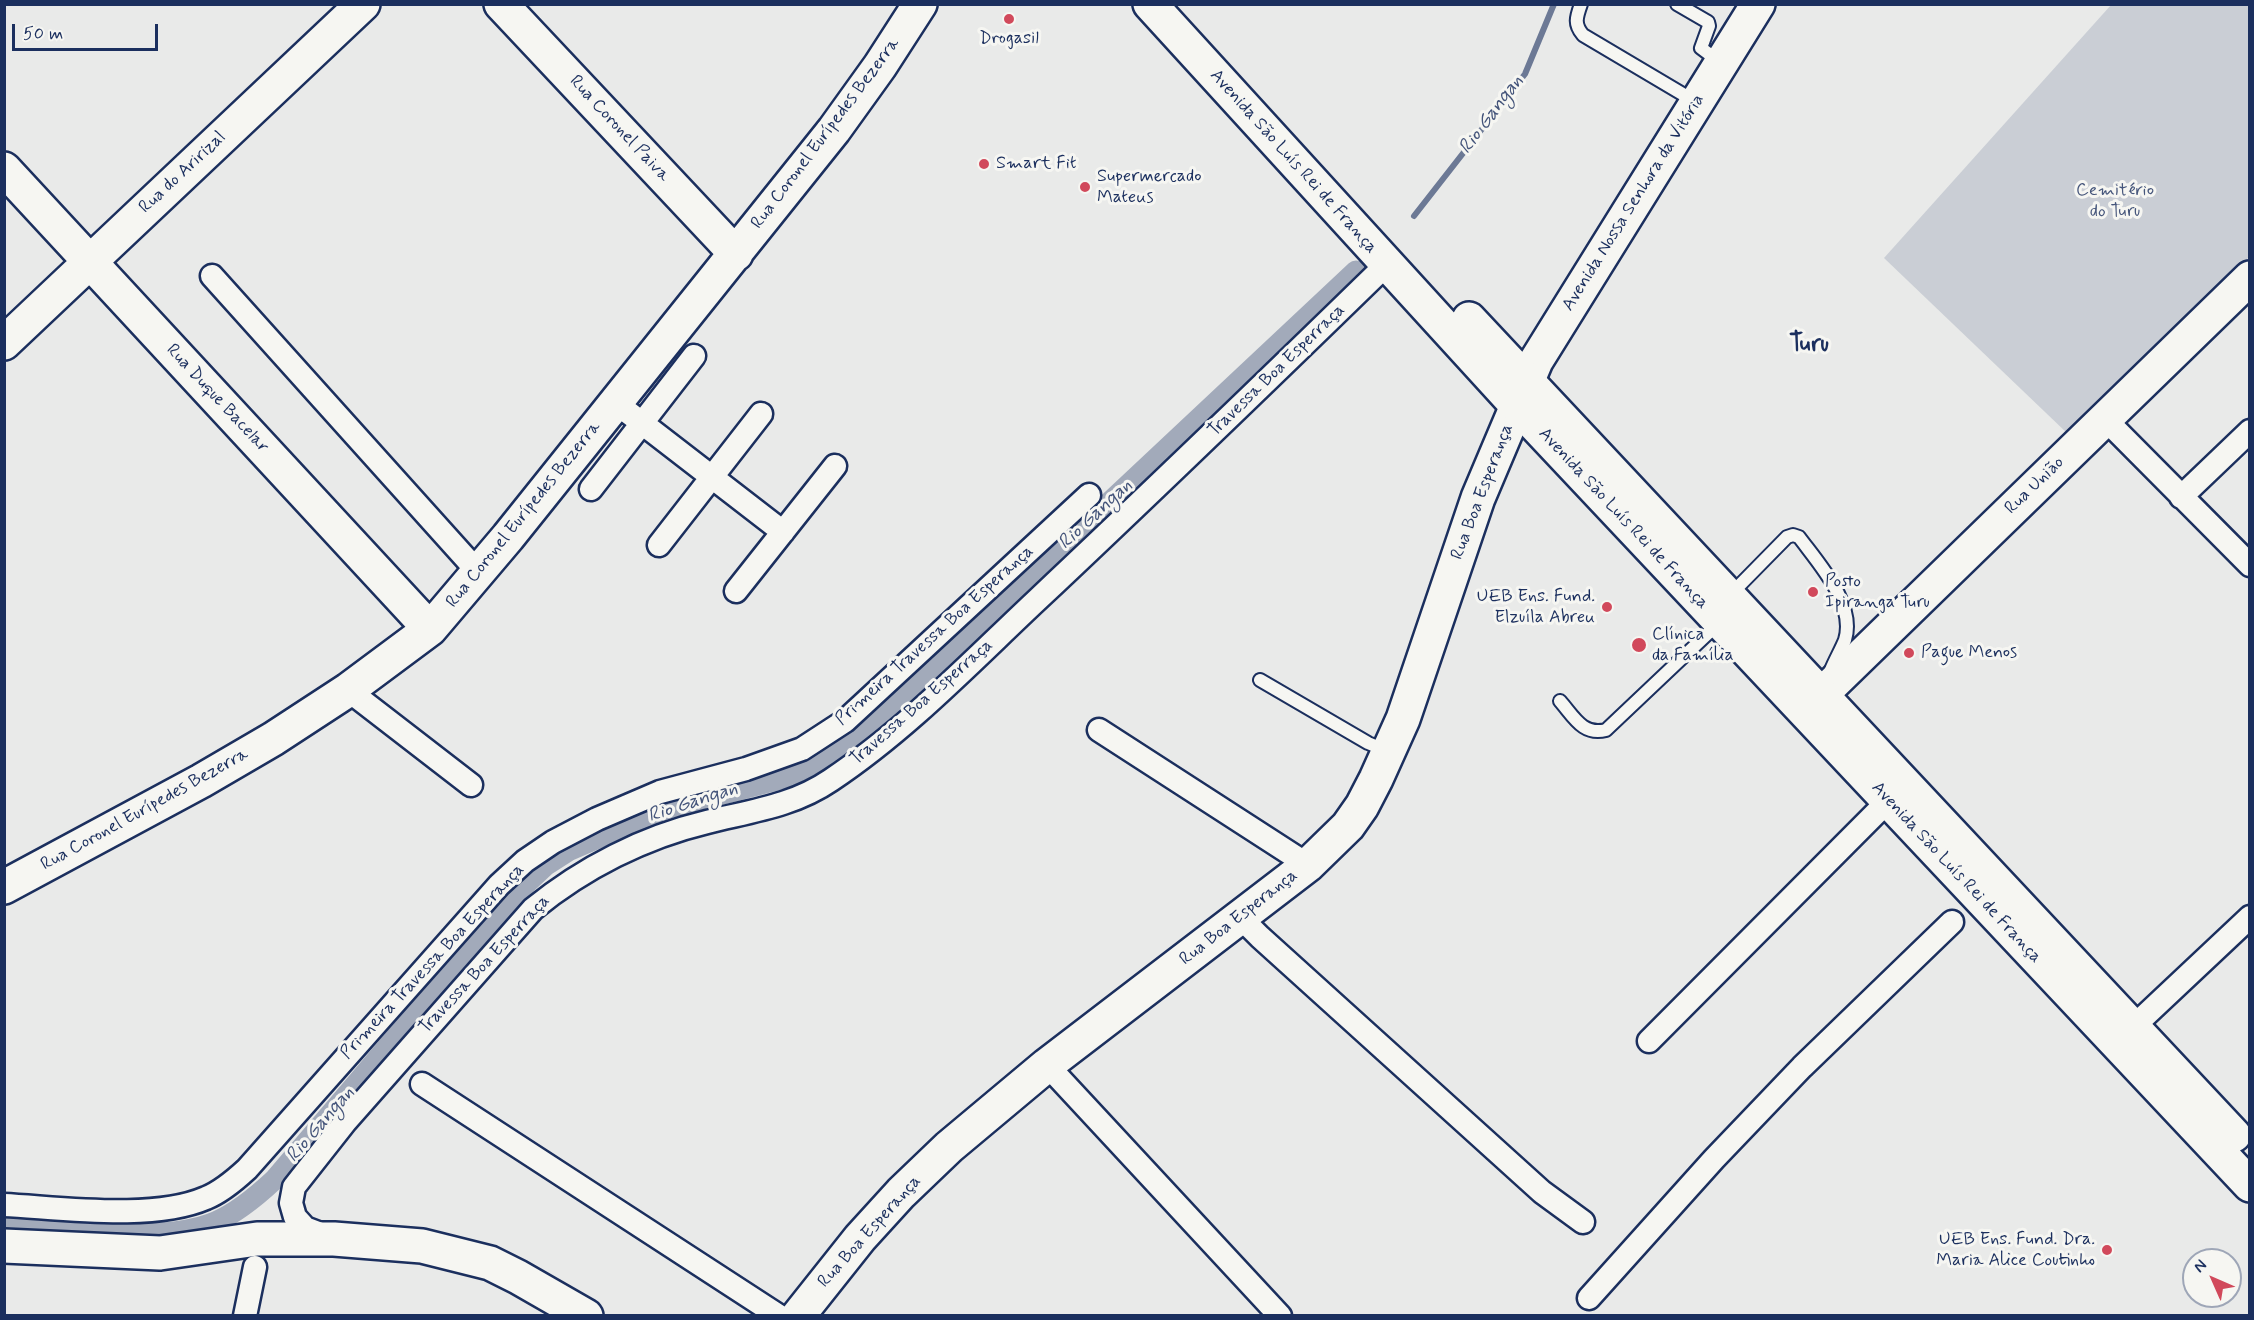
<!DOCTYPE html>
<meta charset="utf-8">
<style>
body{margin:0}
#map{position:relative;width:2254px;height:1320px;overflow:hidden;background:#e9eae9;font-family:Mynerve,sans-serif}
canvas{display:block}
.frame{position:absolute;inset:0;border:6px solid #1b2f5e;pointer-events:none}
.north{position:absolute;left:2182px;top:1248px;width:60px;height:60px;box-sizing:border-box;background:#f6f6f2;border:2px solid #9ea6b7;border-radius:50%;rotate:315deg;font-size:16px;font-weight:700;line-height:24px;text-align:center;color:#1b2f5e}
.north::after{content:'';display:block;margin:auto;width:21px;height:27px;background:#d1495b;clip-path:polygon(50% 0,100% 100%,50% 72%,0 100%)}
.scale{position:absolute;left:12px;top:24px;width:146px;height:27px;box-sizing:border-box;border:3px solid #1b2f5e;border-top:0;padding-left:8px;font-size:18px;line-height:21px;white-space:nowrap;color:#1b2f5e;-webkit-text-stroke:4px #f6f6f2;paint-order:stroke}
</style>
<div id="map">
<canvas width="2254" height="1320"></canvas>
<div class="frame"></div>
<div class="north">N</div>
<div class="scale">50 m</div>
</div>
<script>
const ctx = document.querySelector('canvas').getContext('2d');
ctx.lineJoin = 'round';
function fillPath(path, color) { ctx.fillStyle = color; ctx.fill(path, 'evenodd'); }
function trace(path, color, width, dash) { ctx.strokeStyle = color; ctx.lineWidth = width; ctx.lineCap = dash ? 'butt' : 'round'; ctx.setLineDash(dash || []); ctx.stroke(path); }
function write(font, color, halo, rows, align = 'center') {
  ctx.font = font + ' Mynerve,sans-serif'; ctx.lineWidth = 6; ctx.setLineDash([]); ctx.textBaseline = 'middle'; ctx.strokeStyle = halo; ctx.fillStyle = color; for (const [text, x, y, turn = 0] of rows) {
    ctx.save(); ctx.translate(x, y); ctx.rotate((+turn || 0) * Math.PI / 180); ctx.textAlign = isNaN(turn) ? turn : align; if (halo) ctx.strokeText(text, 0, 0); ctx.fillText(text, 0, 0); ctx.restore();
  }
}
fillPath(new Path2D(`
 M 2111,5 L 2249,5 L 2249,257 L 2068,434 L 1884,258 Z`), '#caced5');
trace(new Path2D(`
 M 1414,216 L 1525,74 L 1554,4`), '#6c7995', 6);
trace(new Path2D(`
 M 4,1225 L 146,1234 C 206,1232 230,1221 274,1180 L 528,882 L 545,866 L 570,850 L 665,809 L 784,778 C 829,760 866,725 904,695 L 1356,271`), '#a2aaba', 21);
const lane = new Path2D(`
 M 1581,4 C 1576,18 1574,24 1583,35 L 1696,102
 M 1677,4 L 1708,22 L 1709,26 L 1701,48 L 1721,63
 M 1730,595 L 1787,537 L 1793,535 L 1799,537 C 1819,564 1856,604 1845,640 C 1841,650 1835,660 1831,670
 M 1260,680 L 1368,743 L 1387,751
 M 1560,701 C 1574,717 1583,736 1606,730 L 1719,623`);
const street = new Path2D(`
 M 212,276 L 479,573
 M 616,403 L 783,532
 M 2104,418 L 2250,565
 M 591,489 L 694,356
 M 2181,497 L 2250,431
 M 659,545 L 761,414
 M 736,591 L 835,466
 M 348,690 L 471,785
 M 1099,730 L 1308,865
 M 1241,918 L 1260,937 L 1542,1192 L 1583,1222
 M 2133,1027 L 2250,917
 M 1649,1041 L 1888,801
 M 1047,1065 L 1280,1316
 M 422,1084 L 779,1316
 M 4,1205 C 62,1208 153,1221 206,1198 C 221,1192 234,1181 247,1169 L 499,885 L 525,861 L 553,842 L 597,819 L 660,792 L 746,769 L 802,749 L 845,721 L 1089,495
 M 326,1236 L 305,1228 L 295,1217 L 291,1203 L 294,1187 L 346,1121 L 533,909 C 583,868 644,837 707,822 C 751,811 793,806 831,780 C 906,730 970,663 1036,601 C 1154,490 1271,377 1387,264
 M 1589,1298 L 1714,1159 L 1802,1067 L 1952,922
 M 245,1316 L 255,1267`);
const secondary = new Path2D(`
 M 501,4 L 736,254
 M 4,169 L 430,629
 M 4,343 L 363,4
 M 1821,695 L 2250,278
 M 4,887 L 201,781 L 273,739 L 348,690 L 430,629 L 508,537 L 834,130 L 880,66 L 920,4
 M 4,1246 L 160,1253 L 257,1239 L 334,1239 L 422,1246 L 490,1263 L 518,1277 L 586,1316
 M 798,1316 L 860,1238 L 901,1193 L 949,1147 L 1047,1065 L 1308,865 L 1348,826 L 1362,806 L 1376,779 L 1403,719 L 1478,498 L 1536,361 L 1758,4`);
const primary = new Path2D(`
 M 1150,4 L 1517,406 L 2250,1185
 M 1469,319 L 2234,1135`);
trace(lane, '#1b2f5e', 16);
trace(street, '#1b2f5e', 27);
trace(secondary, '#1b2f5e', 38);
trace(primary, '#1b2f5e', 38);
trace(lane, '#f6f6f2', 12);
trace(street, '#f6f6f2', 22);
trace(secondary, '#f6f6f2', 33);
trace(primary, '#f6f6f2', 33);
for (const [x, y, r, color] of [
 [1009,19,6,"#d1495b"],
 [984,164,6,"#d1495b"],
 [1085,187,6,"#d1495b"],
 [1813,592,6,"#d1495b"],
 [1607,607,6,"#d1495b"],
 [1639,645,8,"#d1495b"],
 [1909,653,6,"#d1495b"],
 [2107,1250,6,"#d1495b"]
]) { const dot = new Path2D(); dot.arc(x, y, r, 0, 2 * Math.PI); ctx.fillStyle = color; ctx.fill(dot); trace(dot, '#f6f6f2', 2); }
write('18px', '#1b2f5e', '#f6f6f2', [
 ["Drogasil",1009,39,"center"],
 ["Smart Fit",996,164],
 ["Supermercado",1097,177],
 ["Mateus",1097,198],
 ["Posto",1825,582],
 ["Ipiranga Turu",1825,603],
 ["UEB Ens. Fund.",1595,597,"right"],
 ["Elzuíla Abreu",1595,618,"right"],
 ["Clínica",1652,635],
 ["da Família",1652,656],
 ["Pague Menos",1921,653],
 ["UEB Ens. Fund. Dra.",2095,1240,"right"],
 ["Maria Alice Coutinho",2095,1261,"right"]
], 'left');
write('18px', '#1b2f5e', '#f6f6f2', [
 ["Rua Coronel Paiva",619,129,47],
 ["Rua Coronel Eurípedes Bezerra",826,134,-53],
 ["Avenida São Luís Rei de França",1293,162,48],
 ["Rua do Aririzal",183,173,-43],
 ["Avenida Nossa Senhora da Vitória",1634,203,-58],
 ["Travessa Boa Esperraça",1277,371,-44],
 ["Rua Duque Bacelar",217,399,47],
 ["Rua União",2035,486,-44],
 ["Rua Boa Esperança",1483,492,-69],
 ["Rua Coronel Eurípedes Bezerra",524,515,-51],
 ["Avenida São Luís Rei de França",1623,519,47],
 ["Primeira Travessa Boa Esperança",935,636,-42],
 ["Travessa Boa Esperraça",922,703,-41],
 ["Rua Coronel Eurípedes Bezerra",145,810,-29],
 ["Avenida São Luís Rei de França",1956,873,47],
 ["Rua Boa Esperança",1239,918,-38],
 ["Primeira Travessa Boa Esperança",433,962,-47],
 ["Travessa Boa Esperraça",485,965,-47],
 ["Rua Boa Esperança",870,1232,-48]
]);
write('18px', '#47577c', '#f6f6f2', [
 ["Cemitério",2115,191],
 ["do Turu",2115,212]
]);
write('italic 20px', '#44547a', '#f6f6f2', [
 ["Rio Gangan",1492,115,-53],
 ["Rio Gangan",1096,515,-43],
 ["Rio Gangan",693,803,-18],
 ["Rio Gangan",321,1125,-49]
]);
write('bold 24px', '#1b2f5e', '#f6f6f2', [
 ["Turu",1809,345]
]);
</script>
